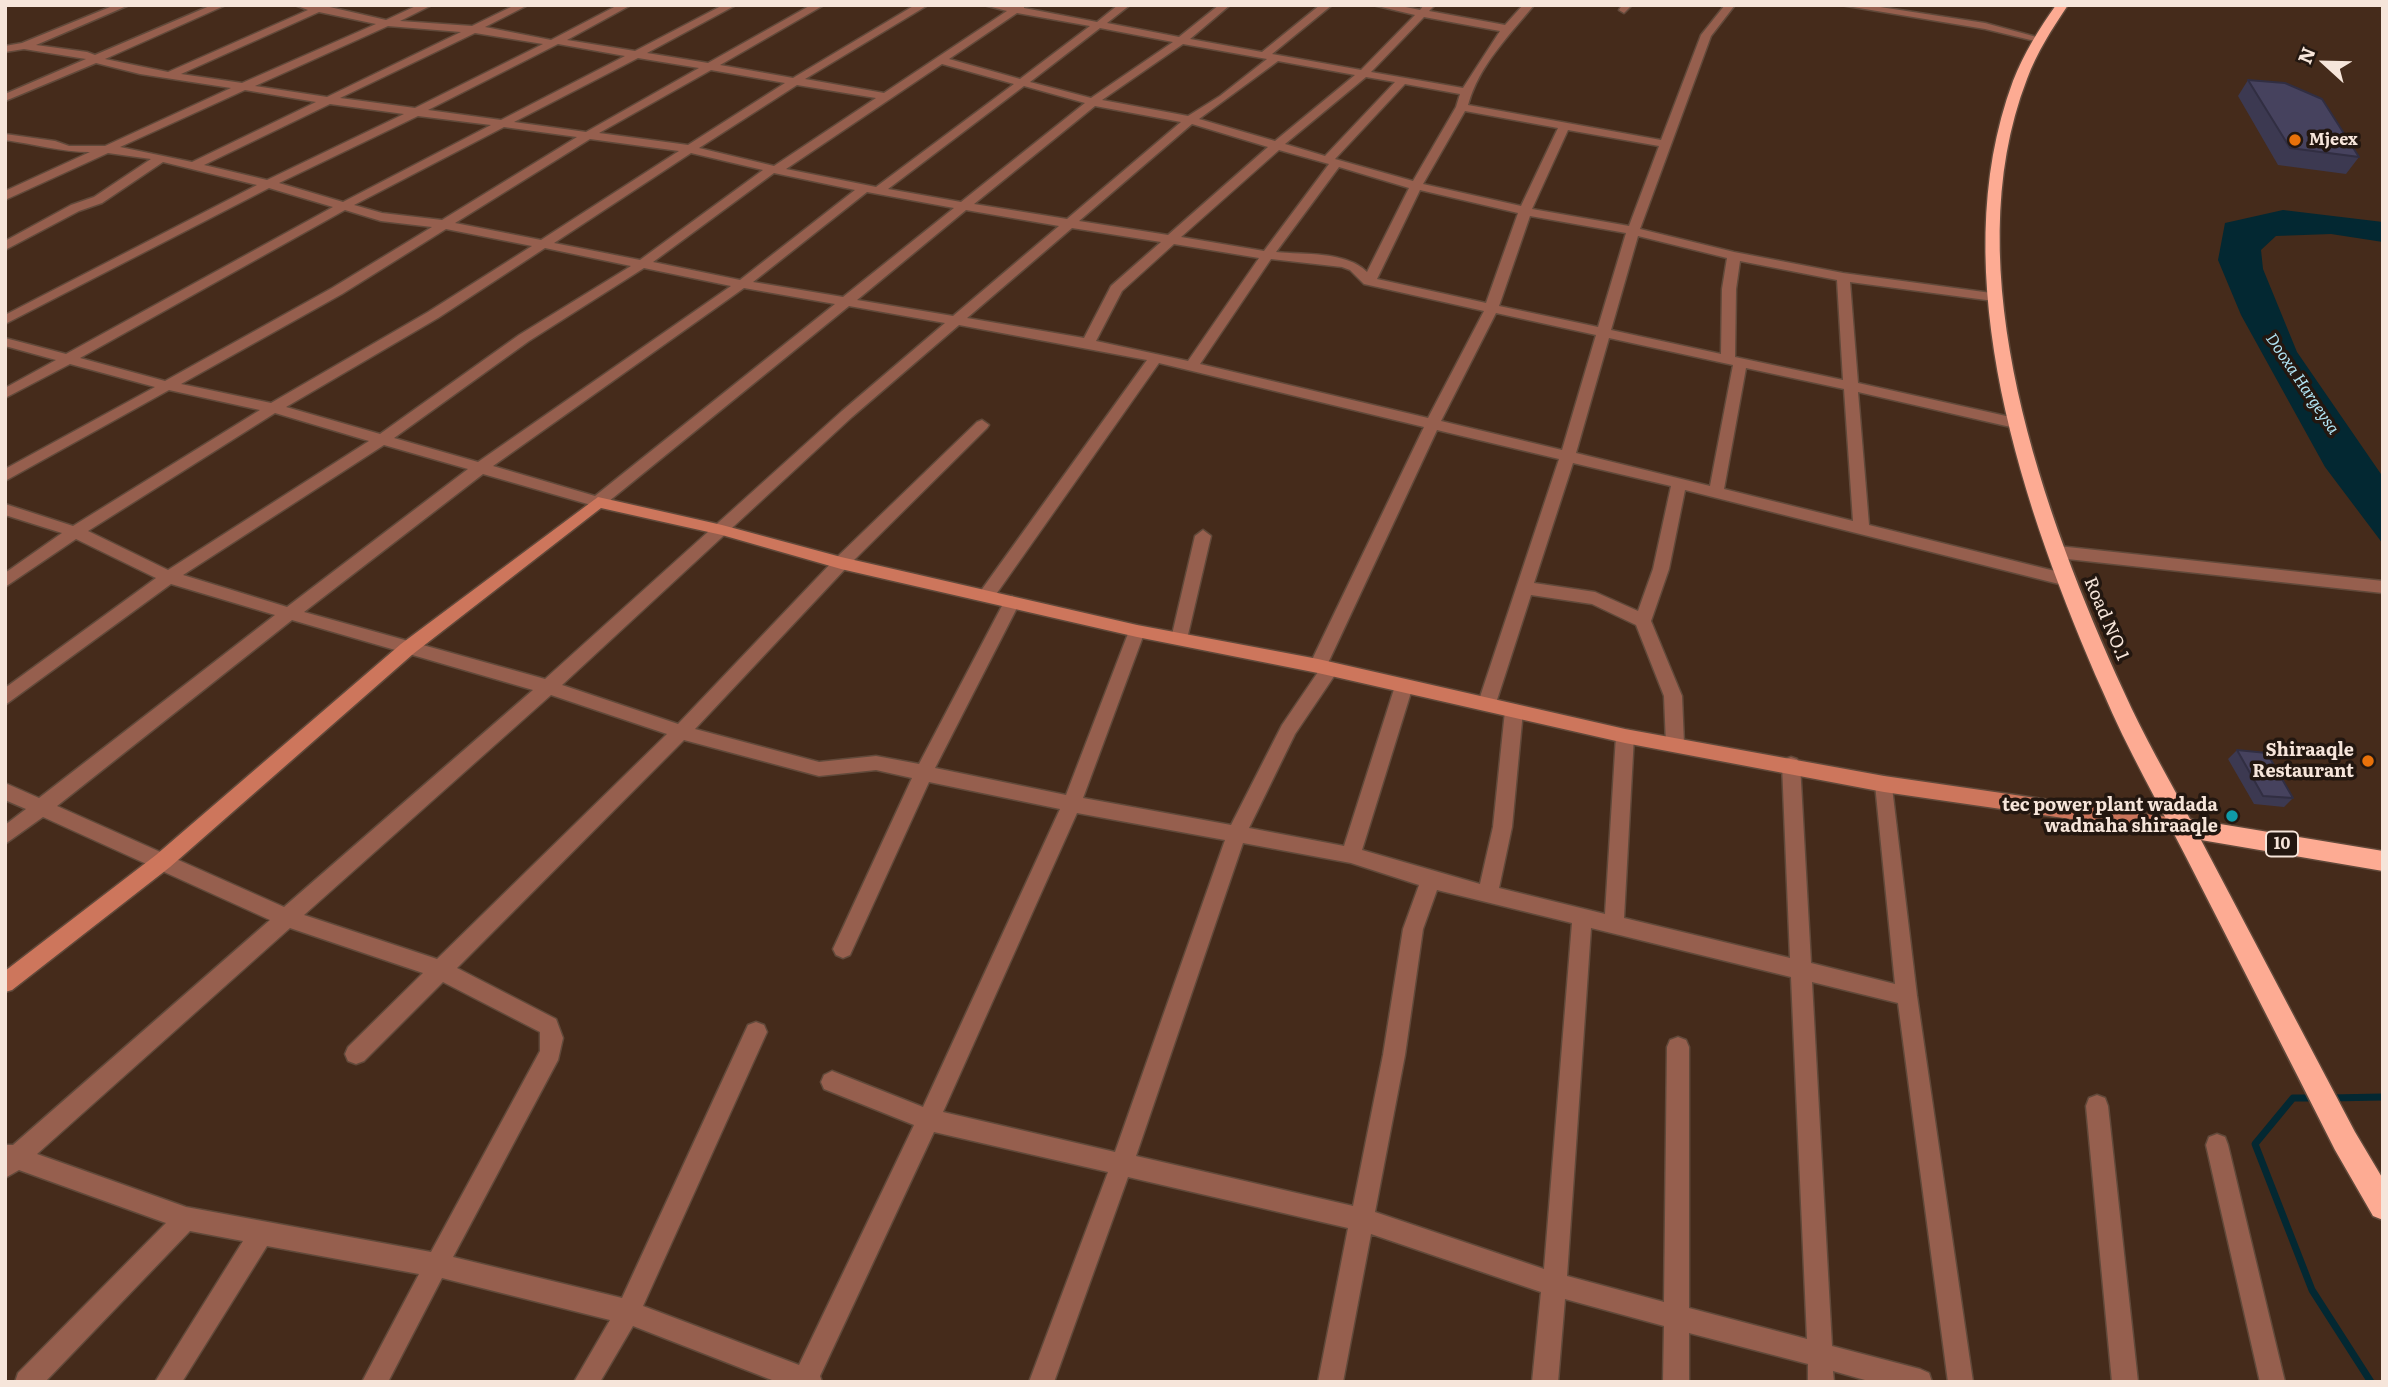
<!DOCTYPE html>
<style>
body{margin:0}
#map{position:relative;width:2388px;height:1387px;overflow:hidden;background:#452b1b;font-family:Literata,serif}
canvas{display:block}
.frame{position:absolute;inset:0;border:7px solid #f6e5da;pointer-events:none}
.north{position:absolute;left:2290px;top:28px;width:70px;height:70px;-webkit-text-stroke:5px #231710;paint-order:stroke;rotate:292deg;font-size:19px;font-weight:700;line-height:28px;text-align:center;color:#f6e5da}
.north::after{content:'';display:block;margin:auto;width:24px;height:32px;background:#f6e5da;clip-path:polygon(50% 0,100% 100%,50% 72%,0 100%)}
</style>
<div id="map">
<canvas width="2388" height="1387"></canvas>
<div class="frame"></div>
<div class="north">N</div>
</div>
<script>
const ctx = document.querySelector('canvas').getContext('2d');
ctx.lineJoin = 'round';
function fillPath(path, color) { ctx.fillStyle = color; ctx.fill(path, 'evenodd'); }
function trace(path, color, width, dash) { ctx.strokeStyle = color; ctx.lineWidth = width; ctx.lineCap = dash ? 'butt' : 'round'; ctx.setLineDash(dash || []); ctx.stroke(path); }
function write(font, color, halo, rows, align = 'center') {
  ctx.font = font + ' Literata,serif'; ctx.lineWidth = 7; ctx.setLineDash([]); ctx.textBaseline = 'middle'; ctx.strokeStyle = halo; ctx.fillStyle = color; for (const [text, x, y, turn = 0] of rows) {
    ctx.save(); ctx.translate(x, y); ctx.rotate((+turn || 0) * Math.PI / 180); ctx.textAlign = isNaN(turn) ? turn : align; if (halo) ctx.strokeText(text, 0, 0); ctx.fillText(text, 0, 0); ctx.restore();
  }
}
fillPath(new Path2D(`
 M 2283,210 L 2383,222 L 2383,242 L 2331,234 L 2276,236 L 2261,250 L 2263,269 L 2297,352 L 2383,477 L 2383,544 L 2325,467 L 2241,315 L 2218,260 L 2225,223 Z`), '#032832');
trace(new Path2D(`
 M 2313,1098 L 2293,1098 L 2255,1144 L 2312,1290 L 2371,1382
 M 2330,1098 L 2383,1097`), '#032832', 7);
const street = new Path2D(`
 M 115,5 L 129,5 L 36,45 L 87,52 L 95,55 L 212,5 L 226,5 L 105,59 L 168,72 L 308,10 L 295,5 L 321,5 L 386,20 L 418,5 L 432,5 L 400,21 L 472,26 L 515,5 L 528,5 L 485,27 L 551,40 L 618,5 L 631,5 L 567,40 L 635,51 L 723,5 L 736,5 L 647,53 L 708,63 L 811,5 L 824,5 L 720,65 L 793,78 L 915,5 L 928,5 L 805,79 L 884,93 L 1007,11 L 984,5 L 1024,5 L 1024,8 L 1097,22 L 1118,5 L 1130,5 L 1107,23 L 1179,37 L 1219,5 L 1230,5 L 1190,39 L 1262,52 L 1320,5 L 1332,5 L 1272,54 L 1361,70 L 1415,15 L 1373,5 L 1396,5 L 1420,10 L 1424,5 L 1435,5 L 1429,11 L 1505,25 L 1523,5 L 1534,5 C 1509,36 1479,65 1468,105 L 1661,140 L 1701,35 L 1725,5 L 1735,5 L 1711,36 L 1640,229 L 1734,252 L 1843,273 L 1999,294 L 2001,297 L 1994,301 L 1850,282 L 1858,383 L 2015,418 L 2022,423 L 2015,428 L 1858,392 L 1869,525 L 2067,574 L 2073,576 L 2075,580 L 2073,584 L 2067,586 L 1685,490 L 1669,569 L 1651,621 L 1682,696 L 1684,744 L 1681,749 L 1675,751 L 1669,749 L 1666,744 L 1664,696 L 1636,625 L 1592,604 L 1531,595 L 1496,703 L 1493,708 L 1481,708 L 1478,703 L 1559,459 L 1437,430 L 1328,663 L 1336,664 L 1339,669 L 1295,734 L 1249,828 L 1344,846 L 1395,686 L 1398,681 L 1410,681 L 1413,686 L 1362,850 L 1480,884 L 1493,827 L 1505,711 L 1508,706 L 1520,706 L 1523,711 L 1512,827 L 1499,888 L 1605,914 L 1616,736 L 1619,731 L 1631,731 L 1634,736 L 1624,918 L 1790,958 L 1782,764 L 1785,759 L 1791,757 L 1797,759 L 1800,764 L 1811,963 L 1895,984 L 1875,784 L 1877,779 L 1884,776 L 1891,779 L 1917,996 L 1973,1382 L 1948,1382 L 1898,1003 L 1812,982 L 1832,1346 L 1920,1369 L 1929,1373 L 1932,1382 L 1872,1382 L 1833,1371 L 1834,1382 L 1808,1382 L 1808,1364 L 1689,1333 L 1689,1382 L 1663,1382 L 1664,1326 L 1565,1299 L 1558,1382 L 1532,1382 L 1541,1292 L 1371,1234 L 1343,1382 L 1318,1382 L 1348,1228 L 1128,1177 L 1054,1382 L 1029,1382 L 1108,1172 L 934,1132 L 820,1376 L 822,1382 L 777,1382 L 633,1326 L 600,1382 L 574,1382 L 610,1320 L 442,1278 L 388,1382 L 362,1382 L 419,1274 L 267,1246 L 182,1382 L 155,1382 L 243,1241 L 190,1231 L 45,1382 L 15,1382 L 18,1373 L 166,1223 L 19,1170 L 5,1178 L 5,1145 L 13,1145 L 270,920 L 43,817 L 5,844 L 5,825 L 26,809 L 5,800 L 5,783 L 39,798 L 275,615 L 171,584 L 5,705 L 5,688 L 156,578 L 76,539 L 5,587 L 5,573 L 62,533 L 5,515 L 5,504 L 73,526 L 260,410 L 169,390 L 5,481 L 5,469 L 155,387 L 70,364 L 5,398 L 5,388 L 56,360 L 5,346 L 5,338 L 66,354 L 333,207 L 269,188 L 5,324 L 5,315 L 257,185 L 163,162 L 102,203 L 79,211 L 5,250 L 5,241 L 71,205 L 94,197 L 151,159 L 108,153 L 5,200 L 5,191 L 90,152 C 61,152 34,144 5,140 L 5,134 L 55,141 L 69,146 L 105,146 L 231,88 L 140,74 L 96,63 L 5,101 L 5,94 L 86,59 L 24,49 L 5,52 L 5,46 L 22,43 ZM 319,12 L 376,24 L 242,83 L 181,74 ZM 1017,13 L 1090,26 L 1020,79 L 949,59 ZM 1424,17 L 1500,31 L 1463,88 L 1371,72 ZM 388,26 L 461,32 L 327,97 L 255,86 ZM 1100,28 L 1173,42 L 1091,98 L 1030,82 ZM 475,33 L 543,44 L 415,108 L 340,98 ZM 558,44 L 625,56 L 501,120 L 428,110 ZM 1183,44 L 1267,59 L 1220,96 L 1188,116 L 1102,100 ZM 638,58 L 699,68 L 586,132 L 514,122 ZM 1278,61 L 1355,75 L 1275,141 L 1199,119 ZM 942,64 L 1014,84 L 876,187 L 786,169 ZM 711,70 L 785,83 L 688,145 L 599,133 ZM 1366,77 L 1395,82 L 1325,156 L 1285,144 ZM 1405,84 L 1460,94 L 1456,107 L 1413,181 L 1335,159 ZM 797,85 L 876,98 L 774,166 L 699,148 ZM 1024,86 L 1085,103 L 961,202 L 888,189 ZM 245,90 L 316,102 L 192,162 L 120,147 ZM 330,104 L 404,114 L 267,180 L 204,165 ZM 1095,106 L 1181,122 L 1067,219 L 974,204 ZM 1465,111 L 1558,128 L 1521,206 L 1423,184 ZM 418,116 L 491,125 L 343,202 L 279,183 ZM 1192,124 L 1268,147 L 1168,235 L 1079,221 ZM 504,127 L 577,137 L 442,220 L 382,213 L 354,205 ZM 1568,130 L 1659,146 L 1629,226 L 1532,209 ZM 590,139 L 679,151 L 541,240 L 455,223 ZM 1279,150 L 1329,164 L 1264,251 L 1181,237 ZM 691,153 L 763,170 L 640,260 L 554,243 ZM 1339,167 L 1409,188 L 1367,272 C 1346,251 1304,255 1276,252 ZM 774,173 L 855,190 L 740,280 L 653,262 ZM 1420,190 L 1518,213 L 1486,303 L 1377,279 ZM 867,192 L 954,208 L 843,297 L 753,282 ZM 345,210 L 381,221 L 432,227 L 332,288 L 165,381 L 80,358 ZM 966,210 L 1059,226 L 953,316 L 857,300 ZM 1530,216 L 1626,233 L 1598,327 L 1499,306 ZM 1072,228 L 1161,242 L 1111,286 L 1084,338 L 967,318 ZM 446,229 L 532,246 L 428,312 L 271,403 L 181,384 L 342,294 ZM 1638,236 L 1727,258 L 1722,289 L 1721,354 L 1611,330 ZM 1174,244 L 1259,258 L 1188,361 L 1096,341 L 1122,291 ZM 545,248 L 631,266 L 519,335 L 380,434 L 286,407 L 438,318 ZM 1271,259 L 1342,267 L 1350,270 L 1364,284 L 1484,311 L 1428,418 L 1200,364 ZM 1740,261 L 1837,280 L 1843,380 L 1735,357 L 1736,289 ZM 644,268 L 731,286 L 478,462 L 394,438 L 529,341 ZM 744,288 L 835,304 L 595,496 L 493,466 ZM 849,306 L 945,323 L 842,411 L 545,679 L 304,612 L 483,474 L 598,507 L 603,506 ZM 1496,313 L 1596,335 L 1562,450 L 1441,421 ZM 959,325 L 1147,360 L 980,592 L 978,596 L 980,600 L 992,600 L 1159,363 L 1424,427 L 1309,666 L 1312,671 L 1318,672 L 1282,725 L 1231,825 L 1083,798 L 1145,631 L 1137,625 L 1129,631 L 1066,795 L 935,768 L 1020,602 L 1012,596 L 1004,602 L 919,764 L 876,756 L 819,762 L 695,729 L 847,567 L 987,428 L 989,425 L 982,420 L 977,422 L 835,559 L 678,724 L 562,685 L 852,417 ZM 1609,338 L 1733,365 L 1710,486 L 1576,453 ZM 1746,368 L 1844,389 L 1853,521 L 1724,489 ZM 275,413 L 369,441 L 168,570 L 88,531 ZM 384,445 L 468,469 L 287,607 L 183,575 ZM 1573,463 L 1671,486 L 1653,569 L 1638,611 L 1595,592 L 1534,583 ZM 292,620 L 533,690 L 284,907 L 57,806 ZM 551,695 L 667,734 L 437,959 L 304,915 ZM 684,740 L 819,776 L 876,770 L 912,778 L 833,949 L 836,955 L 843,958 L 850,955 L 929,782 L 1060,809 L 923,1107 L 832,1071 L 824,1075 L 821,1082 L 824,1089 L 914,1125 L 799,1365 L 643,1306 L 767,1032 L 764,1025 L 756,1022 L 748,1025 L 622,1298 L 453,1257 L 558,1060 L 563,1038 L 556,1019 L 457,968 ZM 1077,813 L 1225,840 L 1115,1152 L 943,1112 ZM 1243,843 L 1351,863 L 1419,885 L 1403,929 L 1383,1055 L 1353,1206 L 1136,1156 ZM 1437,890 L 1572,923 L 1544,1269 L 1375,1212 L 1405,1055 L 1423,929 ZM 290,928 L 423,973 L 348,1047 L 345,1054 L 348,1061 L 356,1064 L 364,1061 L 443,982 L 540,1032 L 540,1051 L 431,1252 L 186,1207 L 37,1154 ZM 1591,928 L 1791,977 L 1807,1339 L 1689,1308 L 1689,1047 L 1686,1040 L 1678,1037 L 1670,1040 L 1667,1047 L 1664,1302 L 1567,1276 Z
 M 1622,5 L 1632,5 L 1624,13 L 1619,10 Z
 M 1841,5 L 1867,5 L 1985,23 L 2044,39 L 2039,42 L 1985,29 Z
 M 1203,530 L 1211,536 L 1187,639 L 1185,643 L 1173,643 L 1171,639 L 1195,536 Z
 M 2058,546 L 2383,581 L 2383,593 L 2058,558 L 2050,552 Z
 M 2097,1095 L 2105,1098 L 2108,1106 L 2138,1382 L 2112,1382 L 2086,1106 L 2089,1098 Z
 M 2217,1134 L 2225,1137 L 2228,1145 L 2285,1382 L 2260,1382 L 2206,1145 L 2209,1137 Z`);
const secondary = new Path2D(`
 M 598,497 L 722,525 L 841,557 L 1137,625 L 1318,659 L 1625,729 L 1884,776 L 2181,819 L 2188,821 L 2190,827 L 2188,833 L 2181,835 L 1884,792 L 1625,743 L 1318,673 L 1137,637 L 841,569 L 722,535 L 601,508 L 413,654 L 170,867 L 12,990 L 5,992 L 5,971 L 156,855 L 401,644 Z`);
const highway = new Path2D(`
 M 2056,5 L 2068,5 C 2052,29 2037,52 2027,79 C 1953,270 2044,516 2124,692 C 2143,735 2168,777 2190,819 L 2383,851 L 2383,871 L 2201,840 L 2355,1132 L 2383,1179 L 2383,1220 L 2373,1216 L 2335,1150 C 2286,1053 2236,955 2186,857 C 2159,804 2127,749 2103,692 C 2024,512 1941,274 2013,81 C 2024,53 2039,29 2056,5 Z`);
trace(street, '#61493a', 3);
trace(secondary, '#61493a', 3);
trace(highway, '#61493a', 3);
fillPath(street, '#965f4e');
fillPath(secondary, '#cd765c');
fillPath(highway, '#fdab93');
fillPath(new Path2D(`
 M 2248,80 L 2359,157 L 2346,174 L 2278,165 L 2238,96 Z
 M 2237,750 L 2293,798 L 2284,807 L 2254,804 L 2228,759 Z`), '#3c3951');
const building = new Path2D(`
 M 2248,80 L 2285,83 L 2322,99 L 2359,157 L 2290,148 Z
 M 2237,750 L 2267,753 L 2293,798 L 2263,796 Z`);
fillPath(building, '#46425e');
trace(building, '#312e42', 2);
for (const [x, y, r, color] of [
 [2295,140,7,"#e8710a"],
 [2368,761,7,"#e8710a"],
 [2232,816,7,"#0f9aa8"]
]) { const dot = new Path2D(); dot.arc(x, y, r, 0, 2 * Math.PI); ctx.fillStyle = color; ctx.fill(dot); trace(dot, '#231710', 2.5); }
write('bold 16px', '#f6e5da', '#231710', [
 ["Mjeex",2309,140]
], 'left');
write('italic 16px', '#b2e5f5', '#231710', [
 ["Dooxa Hargeysa",2302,384,56]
]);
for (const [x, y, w] of [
 [2282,844,32]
]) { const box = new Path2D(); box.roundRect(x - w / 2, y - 12.5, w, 25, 5); ctx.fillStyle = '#231710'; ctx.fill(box); trace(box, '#f6e5da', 2); }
write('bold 16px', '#f6e5da', null, [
 ["10",2282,844]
]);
write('18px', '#f6e5da', '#231710', [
 ["Road NO.1",2106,619,67]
]);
write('bold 18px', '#f6e5da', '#231710', [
 ["Shiraaqle",2354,751],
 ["Restaurant",2354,772],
 ["tec power plant wadada",2218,806],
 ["wadnaha shiraaqle",2218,827]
], 'right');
</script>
